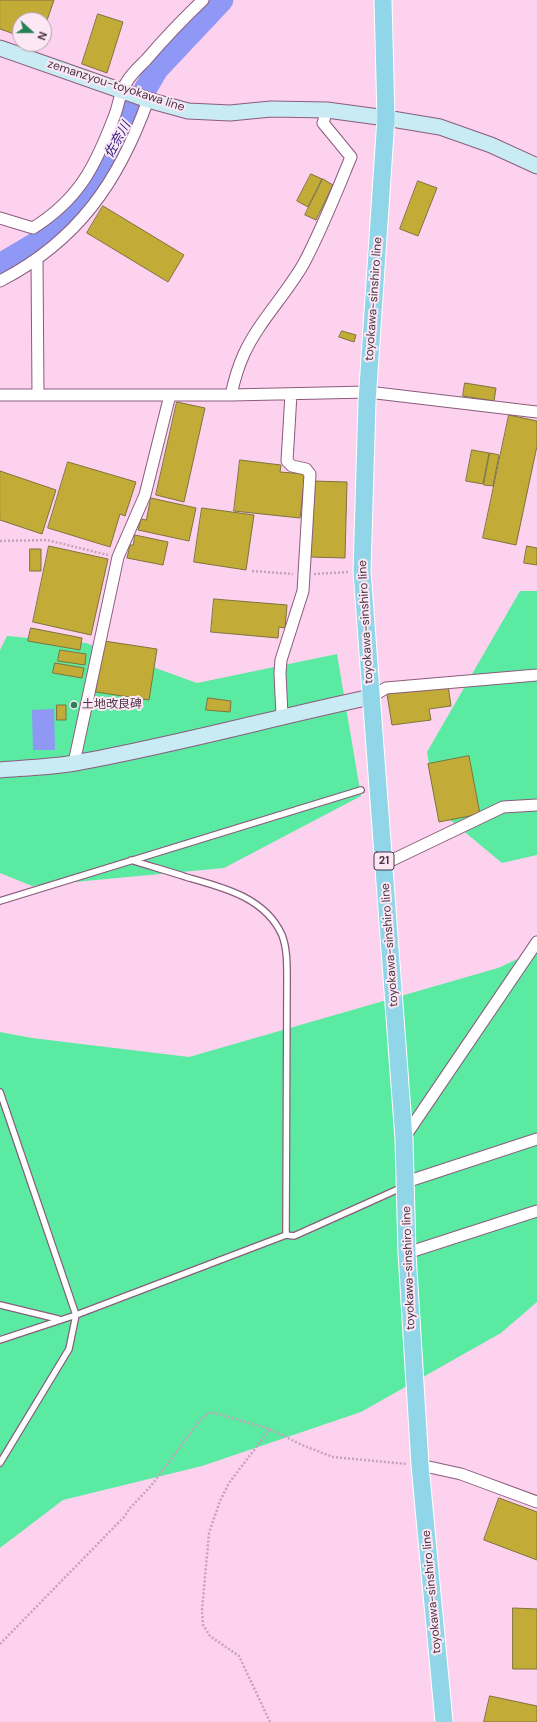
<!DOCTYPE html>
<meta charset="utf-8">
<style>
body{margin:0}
#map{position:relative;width:537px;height:1722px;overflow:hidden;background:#fdd2ef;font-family:"DM Sans",sans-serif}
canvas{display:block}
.north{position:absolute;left:12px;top:12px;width:40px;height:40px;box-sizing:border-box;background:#fce7f5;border:1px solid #b49fae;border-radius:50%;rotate:111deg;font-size:11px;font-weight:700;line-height:16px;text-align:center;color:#493443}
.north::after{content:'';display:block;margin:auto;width:14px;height:18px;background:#288156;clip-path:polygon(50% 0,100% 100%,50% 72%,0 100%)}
</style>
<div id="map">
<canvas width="537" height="1722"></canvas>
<div class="north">N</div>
</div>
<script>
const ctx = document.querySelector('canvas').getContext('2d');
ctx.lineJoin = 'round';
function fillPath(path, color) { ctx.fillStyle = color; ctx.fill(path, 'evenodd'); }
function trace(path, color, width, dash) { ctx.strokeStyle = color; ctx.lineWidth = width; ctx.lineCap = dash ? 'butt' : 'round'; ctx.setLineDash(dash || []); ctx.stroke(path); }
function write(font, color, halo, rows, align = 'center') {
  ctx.font = font + ' "DM Sans","Noto Sans JP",sans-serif'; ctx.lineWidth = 4; ctx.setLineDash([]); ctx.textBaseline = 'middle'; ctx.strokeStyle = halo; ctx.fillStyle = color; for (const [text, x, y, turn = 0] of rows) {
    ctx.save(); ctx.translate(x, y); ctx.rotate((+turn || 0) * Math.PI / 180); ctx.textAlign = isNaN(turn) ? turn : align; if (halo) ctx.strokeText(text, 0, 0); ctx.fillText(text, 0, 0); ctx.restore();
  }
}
fillPath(new Path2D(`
 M 520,591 L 537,591 L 537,855 L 502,863 L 437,809 L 427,752 Z
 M 7,636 L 86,643 L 197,683 L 337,654 L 361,796 L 224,868 L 32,886 L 0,873 L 0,650 Z
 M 537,950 L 537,1302 L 501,1333 L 361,1412 L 202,1466 L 63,1500 L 0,1548 L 0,1032 L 32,1038 L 189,1057 L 498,968 Z`), '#5beaa2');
fillPath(new Path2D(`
 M 54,709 L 55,750 L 33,750 L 32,710 Z`), '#8f98f4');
trace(new Path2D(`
 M 0,265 L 40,241 L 73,215 L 88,194 L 116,140 L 157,69 L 222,0`), '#8f98f4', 23);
const building = new Path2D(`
 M 0,0 L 54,0 L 44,29 L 44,20 L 20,20 L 20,36 L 0,29 Z
 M 98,14 L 123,22 L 107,73 L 82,64 Z
 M 311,174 L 322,179 L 308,207 L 297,201 Z
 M 323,179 L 333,185 L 316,220 L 305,215 Z
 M 418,181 L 437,188 L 418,236 L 400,229 Z
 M 103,206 L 184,255 L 168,282 L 87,233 Z
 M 342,331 L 356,335 L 354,342 L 339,337 Z
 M 465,383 L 496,388 L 494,401 L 463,396 Z
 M 177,402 L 205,408 L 184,502 L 156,495 Z
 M 509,415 L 537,421 L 537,446 L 516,545 L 483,538 Z
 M 472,450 L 489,453 L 483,484 L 466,481 Z
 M 490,453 L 499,455 L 493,486 L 484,485 Z
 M 240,460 L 281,465 L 280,472 L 305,474 L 300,518 L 234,511 Z
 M 68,462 L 136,482 L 125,516 L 120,514 L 110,547 L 48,528 Z
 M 0,471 L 56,490 L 42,534 L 0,520 Z
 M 313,481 L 347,482 L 345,558 L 310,557 Z
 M 151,498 L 196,508 L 189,541 L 138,530 L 141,519 L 146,520 Z
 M 202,508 L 254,515 L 246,570 L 194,562 Z
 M 135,535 L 168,542 L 163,565 L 127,558 L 130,545 L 133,545 Z
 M 49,546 L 108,559 L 91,635 L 33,622 Z
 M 527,546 L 537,548 L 537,565 L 524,563 Z
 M 30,549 L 41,549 L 41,571 L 30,571 Z
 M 214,599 L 287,605 L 285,628 L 279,627 L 278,638 L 211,632 Z
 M 31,628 L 82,638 L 80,650 L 28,641 Z
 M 104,641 L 157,649 L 149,700 L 96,692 Z
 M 60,650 L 86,654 L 85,665 L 58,661 Z
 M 55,663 L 84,668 L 82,678 L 53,673 Z
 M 448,685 L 451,706 L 429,709 L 431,720 L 392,725 L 387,694 Z
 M 208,698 L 231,701 L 230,712 L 206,710 Z
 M 57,705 L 66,705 L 66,720 L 57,720 Z
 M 469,756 L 480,814 L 439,822 L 428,764 Z
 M 499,1498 L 537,1512 L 537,1560 L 484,1540 Z
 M 513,1608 L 537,1609 L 537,1669 L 513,1669 Z
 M 490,1696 L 537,1706 L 537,1722 L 484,1722 Z`);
fillPath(building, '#c2ab36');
trace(building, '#7e733c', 1);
const lane = new Path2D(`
 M 131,860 C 149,866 168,871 186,877 C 222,887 265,897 282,935 C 287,948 287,963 287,977 L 286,1235
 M 0,901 L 361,790
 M 0,1092 L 76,1315 L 69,1349 L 0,1463
 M 0,1305 L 58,1319
 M 0,1340 L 76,1315 L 286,1235 L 294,1236 L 403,1187`);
const street = new Path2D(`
 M 0,218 L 33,228 C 79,199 95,167 114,117 C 119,106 119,93 126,83 C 131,74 139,67 146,60 C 164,39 183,19 203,0
 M 37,259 L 38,395
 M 0,281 C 78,241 119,181 148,100
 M 0,395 L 231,395 L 368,392 L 537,412
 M 231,395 C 234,381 238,367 244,354 C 259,321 286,295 304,263 C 322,229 336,193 351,157 L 323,123 L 327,110
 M 371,697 L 386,688 L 537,675
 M 282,716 L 280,673 L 281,660 L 303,591 L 310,474 L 306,469 L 292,466 L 287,461 L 291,394
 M 74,763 L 118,557 L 145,495 L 170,395
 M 384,864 L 503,807 L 537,805
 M 404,1138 L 537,942
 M 406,1185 L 409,1181 L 537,1139
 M 407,1253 L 537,1211
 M 420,1465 L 461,1474 L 537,1502`);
const secondary = new Path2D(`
 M 0,48 L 148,100 L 188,111 L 230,113 L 271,109 L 327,110 L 386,118 L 440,127 L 491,145 L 537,166
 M 0,770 C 25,768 51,767 75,763 C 175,745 272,718 371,697`);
const primary = new Path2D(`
 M 383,0 L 386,118 L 367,402 L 362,571 L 404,1139 L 407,1253 L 420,1465 L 444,1722`);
trace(lane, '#8a5c7c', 8);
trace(street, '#8a5c7c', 13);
trace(secondary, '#8a5c7c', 17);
trace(primary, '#fff', 19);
trace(new Path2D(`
 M 0,541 L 47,540 L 108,555
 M 252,571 L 293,574
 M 314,574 L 349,572
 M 0,1644 L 124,1517 L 130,1508 L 151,1486 L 201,1419 L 211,1412 L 270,1429 L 302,1445 L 333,1457 L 407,1464
 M 270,1722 L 239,1656 L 210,1636 L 203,1625 L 202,1610 L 209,1533 L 220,1501 L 229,1483 L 270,1429`), '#c6a2bb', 2.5, [2, 2]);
trace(lane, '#fff', 5.5);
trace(street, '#fff', 11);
trace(secondary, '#c8ebf4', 15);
trace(primary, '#90d6e8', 17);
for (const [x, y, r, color] of [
 [74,705,4,"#288156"]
]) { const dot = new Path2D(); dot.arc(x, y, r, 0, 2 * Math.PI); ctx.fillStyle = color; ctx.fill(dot); trace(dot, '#fce7f5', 1.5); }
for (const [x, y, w] of [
 [384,861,20]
]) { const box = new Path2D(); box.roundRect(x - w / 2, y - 9, w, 18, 3); ctx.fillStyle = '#fce7f5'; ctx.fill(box); trace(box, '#493443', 1); }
write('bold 11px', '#493443', null, [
 ["21",384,861]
]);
write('12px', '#493443', '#fce7f5', [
 ["zemanzyou-toyokawa line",116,86,18],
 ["toyokawa-sinshiro line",374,299,-86],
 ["toyokawa-sinshiro line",366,622,-93],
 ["toyokawa-sinshiro line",390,945,-94],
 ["toyokawa-sinshiro line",409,1268,-92],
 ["toyokawa-sinshiro line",432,1592,-95]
]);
write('12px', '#493443', '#fce7f5', [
 ["土地改良碑",82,705]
], 'left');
write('italic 13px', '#26187d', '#fce7f5', [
 ["佐奈川",118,140,-61]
]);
</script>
